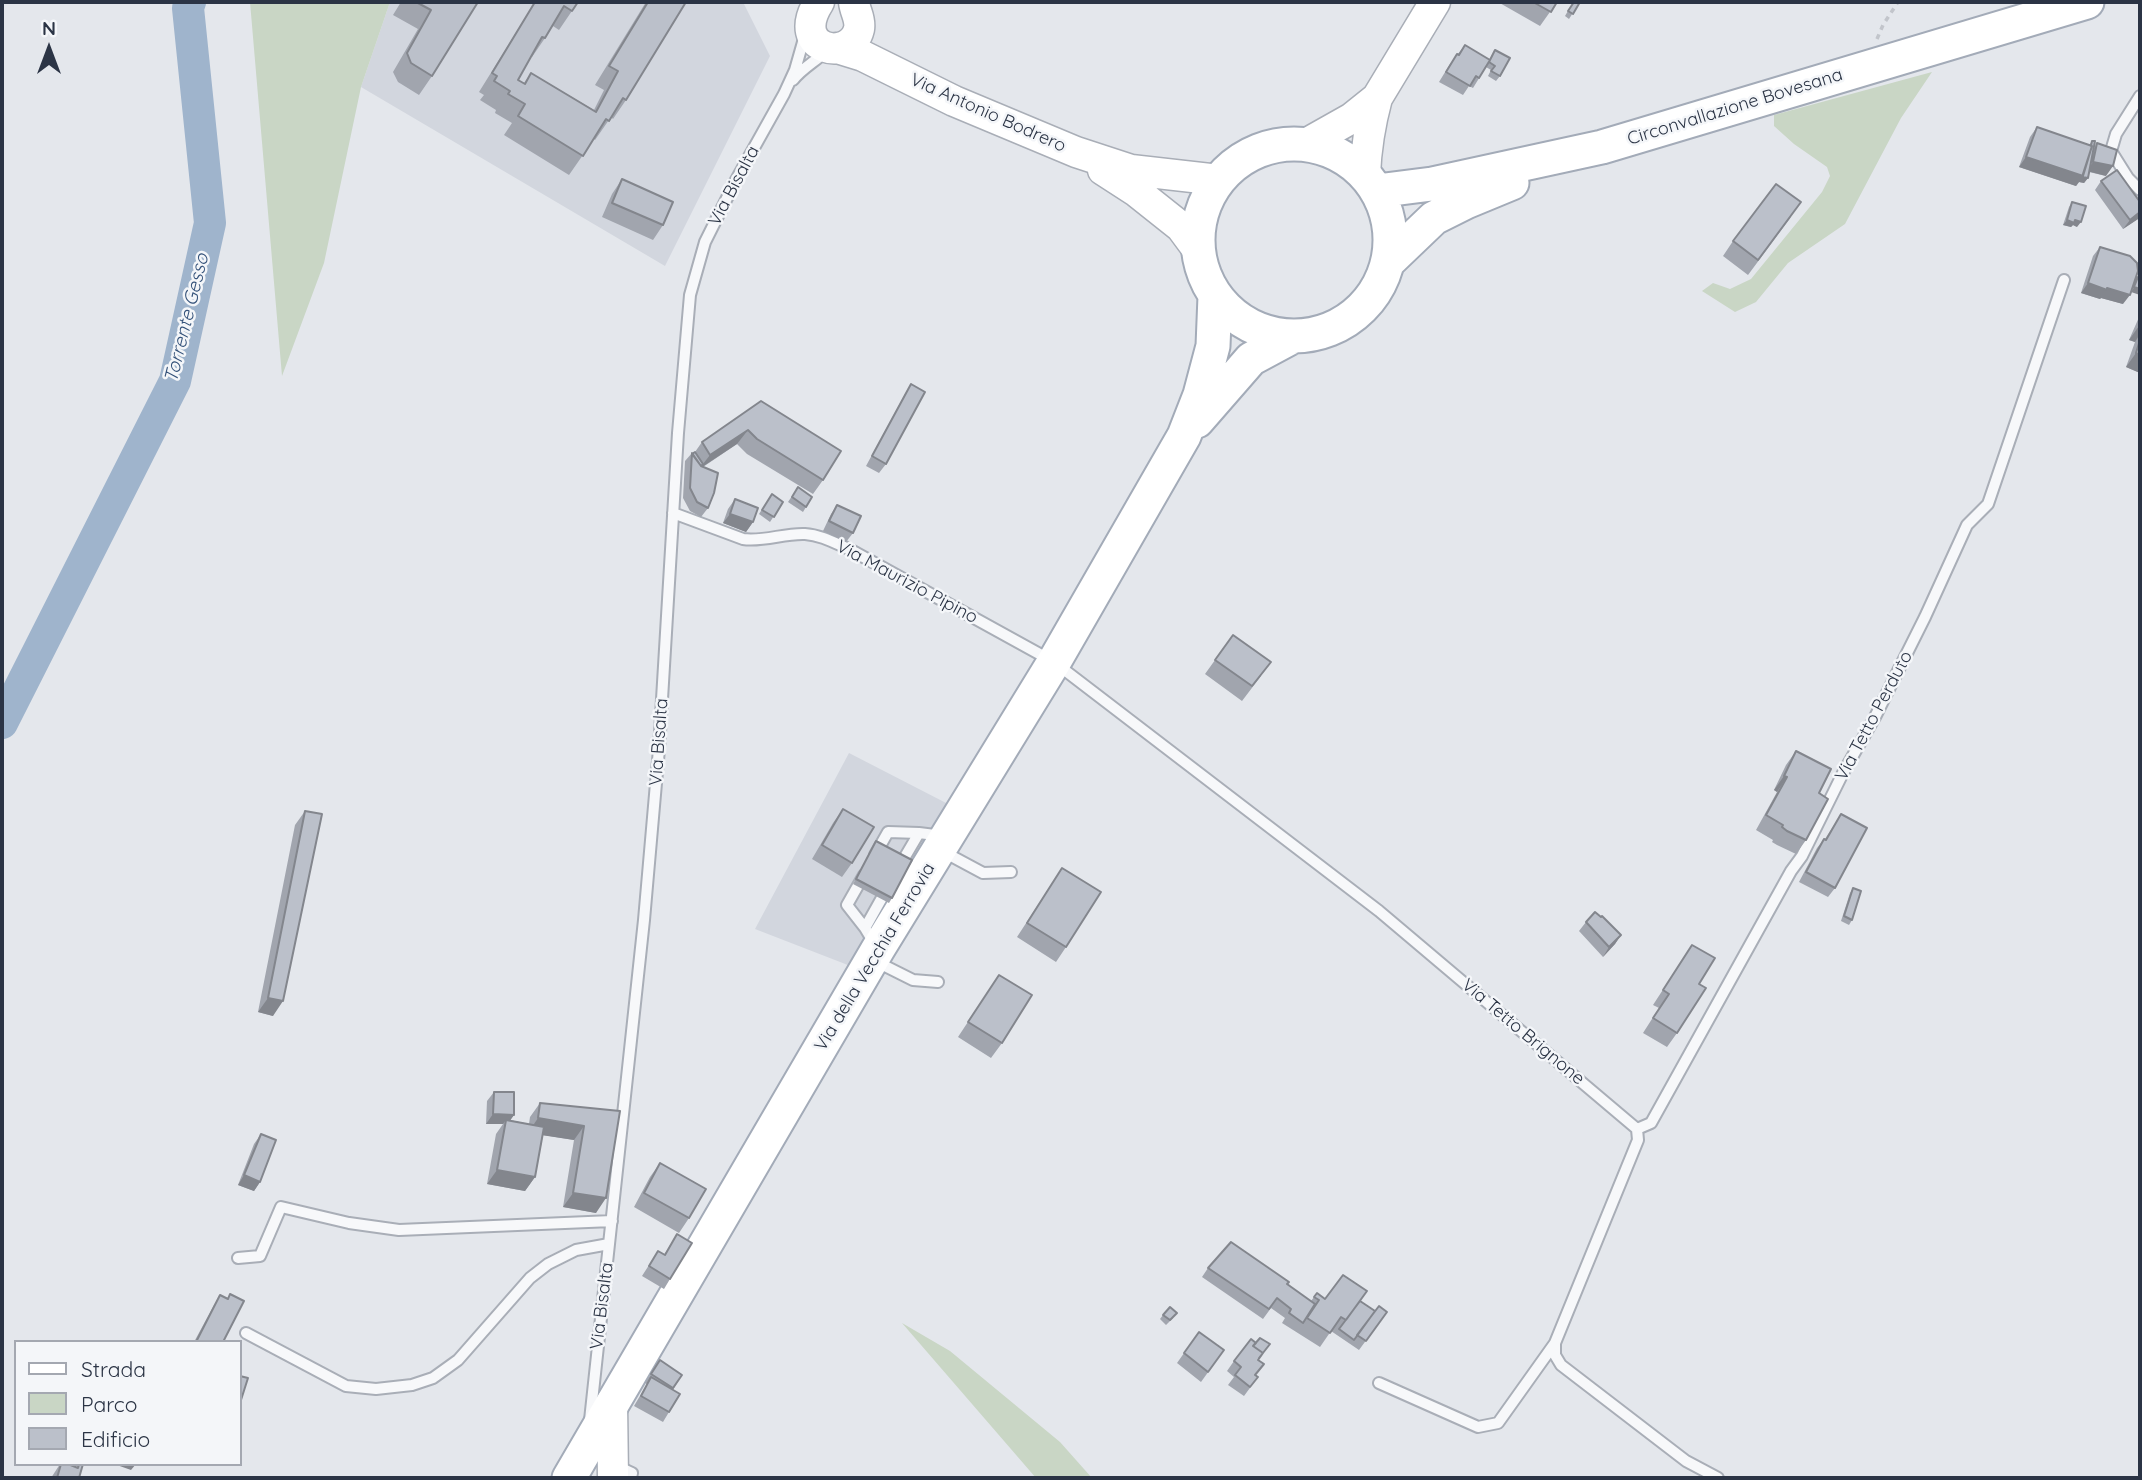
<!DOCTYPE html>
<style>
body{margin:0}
#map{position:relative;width:2142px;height:1480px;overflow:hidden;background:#e4e7ec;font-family:Quicksand,sans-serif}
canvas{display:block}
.frame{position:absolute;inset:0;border:4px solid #2b3445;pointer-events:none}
.legend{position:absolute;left:14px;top:1340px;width:228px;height:126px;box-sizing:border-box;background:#f4f6f9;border:2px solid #a4a8b1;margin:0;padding:9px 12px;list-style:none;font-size:21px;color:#2b3445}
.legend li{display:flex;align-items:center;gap:14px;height:35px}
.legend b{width:35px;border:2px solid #a4a8b1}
.north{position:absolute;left:14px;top:14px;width:70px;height:70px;-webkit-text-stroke:5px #f4f6f9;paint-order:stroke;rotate:0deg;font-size:19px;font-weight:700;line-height:28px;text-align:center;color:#2b3445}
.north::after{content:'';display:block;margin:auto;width:24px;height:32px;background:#2b3445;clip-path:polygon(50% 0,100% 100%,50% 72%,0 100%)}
</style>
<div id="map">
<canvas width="2142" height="1480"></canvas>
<div class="frame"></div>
<ul class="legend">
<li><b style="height:9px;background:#fff"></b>Strada</li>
<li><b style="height:19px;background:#c9d6c5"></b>Parco</li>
<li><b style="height:19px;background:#bbc0ca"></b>Edificio</li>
</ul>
<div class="north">N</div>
</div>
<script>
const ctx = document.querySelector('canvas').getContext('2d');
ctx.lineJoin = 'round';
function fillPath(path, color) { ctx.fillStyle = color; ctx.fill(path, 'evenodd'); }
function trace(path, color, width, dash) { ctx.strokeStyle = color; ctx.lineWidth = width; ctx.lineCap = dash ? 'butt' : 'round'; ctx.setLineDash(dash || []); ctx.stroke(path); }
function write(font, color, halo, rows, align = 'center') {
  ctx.font = font + ' Quicksand,sans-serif'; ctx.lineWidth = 5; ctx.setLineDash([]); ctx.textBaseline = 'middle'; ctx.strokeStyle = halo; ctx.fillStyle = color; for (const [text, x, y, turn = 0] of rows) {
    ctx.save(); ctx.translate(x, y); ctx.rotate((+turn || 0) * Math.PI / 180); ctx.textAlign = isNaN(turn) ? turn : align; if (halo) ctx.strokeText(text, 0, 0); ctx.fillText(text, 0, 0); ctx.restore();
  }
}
fillPath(new Path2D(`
 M 390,2 L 743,2 L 770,56 L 665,266 L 361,87 Z
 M 849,753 L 950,805 L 853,967 L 755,929 Z`), '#d2d6de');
fillPath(new Path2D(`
 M 250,2 L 390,2 L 361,87 L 324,263 L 282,376 Z
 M 1932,72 L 1901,118 L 1845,224 L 1788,263 L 1756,302 L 1735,312 L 1702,291 L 1713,283 L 1730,289 L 1751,279 L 1822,192 L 1830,176 L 1827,167 L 1794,144 L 1774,126 L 1774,115 Z
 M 902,1323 L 950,1351 L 1060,1442 L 1092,1478 L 1036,1478 Z`), '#c9d6c5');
trace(new Path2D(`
 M 2,723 L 175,381 L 210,223 L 188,8 L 190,2`), '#9fb4cc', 32);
const lane = new Path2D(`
 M 793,80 C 803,67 817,61 828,49
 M 2140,96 L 2116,134 L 2111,151 L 2128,178 L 2140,190
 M 673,513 L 743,539 C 764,542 784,533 805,534 C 821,535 835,543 849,549 L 1054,662 L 1379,911 L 1637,1129 L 1638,1140 L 1555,1343 L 1555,1355 L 1561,1365 L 1686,1461 L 1718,1478
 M 942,851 L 983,873 L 1011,872
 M 875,855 L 888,832 L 919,833
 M 899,867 L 919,833 L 943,836
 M 864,875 L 847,905 L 865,928
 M 874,943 L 865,928 L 888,887
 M 875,961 L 913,980 L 938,982
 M 1637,1129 L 1651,1123 L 1791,871 L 1802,856 L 1843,773 L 1875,717 L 1925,617 L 1967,525 L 1988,504 L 2064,280
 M 238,1258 L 260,1256 L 281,1207 L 349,1223 L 399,1230 L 612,1221
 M 246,1333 L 346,1386 L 376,1389 L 412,1385 L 433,1378 L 458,1360 L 530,1278 L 548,1264 L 576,1250 L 609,1244
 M 1379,1383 L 1478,1427 L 1498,1423 L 1555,1343
 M 590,1420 L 644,920 L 659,749 L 678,433 L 690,295 L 705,242 L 736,180 L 784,94 L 795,70 L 805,35
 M 617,1466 L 632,1473 L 631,1478`);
const secondary = new Path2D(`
 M 819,2 C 788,51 851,63 859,29 C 861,19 855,12 854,2
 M 837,48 L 863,56 L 954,101 L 1076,152 L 1131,170 L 1219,180
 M 1304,145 L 1352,118 L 1377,98 L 1435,2
 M 1103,170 L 1137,192 L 1181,227 L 1198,250
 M 1365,175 C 1366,148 1370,124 1377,98
 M 612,1402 L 613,1478`);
const primary = new Path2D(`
 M1198 240a96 96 0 1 1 192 0a96 96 0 1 1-192 0Z
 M 1377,191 L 1432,184 L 1602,147 L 2087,2
 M 1388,262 L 1434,218 L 1466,202 L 1512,183
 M 1197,421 L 1251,359 L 1292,337
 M 569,1478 L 878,949 L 1054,662 L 1184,436 L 1200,395 L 1213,346 L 1215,296`);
trace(lane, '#a9aeb7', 14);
trace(secondary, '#a9aeb7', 33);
trace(primary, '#a3abb8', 37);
trace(new Path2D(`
 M 1877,39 L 1883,25 L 1898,2`), '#c2c5cb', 3.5, [5, 5]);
trace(lane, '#f7f8fa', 10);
trace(secondary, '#fff', 30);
trace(primary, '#fff', 33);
fillPath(new Path2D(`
 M 401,2 L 478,2 L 432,76 L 419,95 L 398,82 L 393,72 L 418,29 L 393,15 Z
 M 535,2 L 578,2 L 559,30 L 553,26 L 545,38 L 532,57 L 531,57 L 518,80 L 524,83 L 531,73 L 594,110 L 604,90 L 595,85 L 646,2 L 686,2 L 626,100 L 613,119 L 611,117 L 595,140 L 594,139 L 569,175 L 504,135 L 512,123 L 495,113 L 496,110 L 480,100 L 484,95 L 479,92 Z
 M 1498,2 L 1557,2 L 1540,26 Z
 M 1568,2 L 1580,2 L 1569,19 L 1565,16 L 1572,4 Z
 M 1465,45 L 1489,60 L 1495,50 L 1500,76 L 1496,81 L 1488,76 L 1491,70 L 1486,67 L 1473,88 L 1469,86 L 1463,95 L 1439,82 L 1450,64 Z
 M 2037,127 L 2089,145 L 2092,141 L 2094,148 L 2097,143 L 2106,176 L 2089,172 L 2088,178 L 2084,183 L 2079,182 L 2076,186 L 2019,167 L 2030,137 Z
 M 622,179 L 663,225 L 653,240 L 602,217 L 612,194 Z
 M 2101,181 L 2138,219 L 2123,229 L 2095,190 Z
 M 2072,202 L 2077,227 L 2073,225 L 2071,227 L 2063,225 L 2069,207 Z
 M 1791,217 L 1748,275 L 1723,256 L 1733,241 Z
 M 2100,247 L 2123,304 L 2101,298 L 2100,299 L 2081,293 L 2093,256 Z
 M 2140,315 L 2140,373 L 2126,367 L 2135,342 L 2129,340 Z
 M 911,384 L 886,464 L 879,473 L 866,466 L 905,394 Z
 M 761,401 L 823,480 L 813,494 L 747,454 L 737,444 L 703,467 L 708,508 L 701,517 L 690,511 L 683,498 L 685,461 L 692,453 L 692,454 L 695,452 L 702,442 Z
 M 798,487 L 806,507 L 803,512 L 788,502 Z
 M 772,494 L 783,502 L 770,522 L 759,514 Z
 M 735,499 L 753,522 L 746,532 L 723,523 L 728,509 Z
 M 837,505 L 853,533 L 846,542 L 823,531 L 831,514 Z
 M 1233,635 L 1261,676 L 1242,701 L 1205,674 Z
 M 1796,751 L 1819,793 L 1806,840 L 1796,854 L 1777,845 L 1772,842 L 1773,840 L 1756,830 L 1777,792 L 1774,790 L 1786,765 Z
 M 843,809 L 852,863 L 842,877 L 812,859 L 833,823 Z
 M 305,811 L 273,1016 L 258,1012 L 295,825 Z
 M 1841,814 L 1835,888 L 1828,897 L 1799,882 L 1817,848 L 1824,839 L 1825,839 Z
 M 876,841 L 892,898 L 889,903 L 853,884 Z
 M 1062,868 L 1066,947 L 1056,962 L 1017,937 Z
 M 1853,888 L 1852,920 L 1849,925 L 1841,921 L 1850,893 Z
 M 1586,922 L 1621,935 L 1615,944 L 1603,957 L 1579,931 Z
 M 1692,945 L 1699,984 L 1677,1033 L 1667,1047 L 1643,1033 L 1659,1008 L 1653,1005 Z
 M 999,975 L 1002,1043 L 991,1058 L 958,1037 Z
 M 494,1092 L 514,1115 L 510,1120 L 529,1124 L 530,1117 L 540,1103 L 620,1111 L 596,1213 L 563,1207 L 574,1140 L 543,1135 L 535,1177 L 525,1191 L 487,1184 L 496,1134 L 503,1124 L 486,1124 L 487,1101 Z
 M 261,1134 L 260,1182 L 254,1191 L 238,1185 L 254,1144 Z
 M 660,1163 L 689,1218 L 679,1233 L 634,1207 L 650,1177 Z
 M 677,1234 L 670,1279 L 664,1289 L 642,1276 L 658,1251 L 664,1255 Z
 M 1208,1268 L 1287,1284 L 1311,1301 L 1317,1293 L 1325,1299 L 1360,1301 L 1375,1311 L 1387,1312 L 1359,1350 L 1331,1331 L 1320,1347 L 1282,1323 L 1285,1318 L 1271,1308 L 1263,1319 L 1202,1277 Z
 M 230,1294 L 223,1342 L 194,1342 L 214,1305 L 220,1295 L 227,1299 Z
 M 1163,1315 L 1173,1318 L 1166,1325 L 1160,1319 Z
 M 1199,1332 L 1224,1350 L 1201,1382 L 1177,1363 Z
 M 660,1360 L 682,1375 L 673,1390 L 669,1412 L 663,1422 L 634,1406 L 647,1384 L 645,1383 Z
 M 1258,1360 L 1256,1375 L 1258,1377 L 1244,1396 L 1228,1385 L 1234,1377 L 1227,1371 L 1234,1361 Z
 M 60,1464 L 68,1464 L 77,1467 L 79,1464 L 79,1478 L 51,1478 Z`), '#a1a5ae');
fillPath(new Path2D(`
 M 2026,157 L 2088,178 L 2084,183 L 2079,182 L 2076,186 L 2019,167 Z
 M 2093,162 L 2113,166 L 2106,176 L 2087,171 Z
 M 2140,212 L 2140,216 L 2138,219 L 2123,229 L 2130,220 Z
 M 2067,220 L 2075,220 L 2081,222 L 2077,227 L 2073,225 L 2071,227 L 2063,225 Z
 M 2088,283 L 2107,288 L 2130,295 L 2123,304 L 2101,298 L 2100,299 L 2081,293 Z
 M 2134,287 L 2140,289 L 2140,295 L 2131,292 Z
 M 2139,326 L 2140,326 L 2140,334 L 2135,342 L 2129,340 Z
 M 2136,353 L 2140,355 L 2140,373 L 2126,367 Z
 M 748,430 L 737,444 L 693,473 L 703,464 L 710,455 Z
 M 730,514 L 753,522 L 746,532 L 723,523 Z
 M 1784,776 L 1787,777 L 1777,792 L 1774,790 Z
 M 1621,935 L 1615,944 L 1603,957 L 1609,947 Z
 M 268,998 L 283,1001 L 273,1016 L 258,1012 Z
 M 493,1114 L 514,1115 L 507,1125 L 506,1120 L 503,1124 L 486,1124 Z
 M 538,1118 L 584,1126 L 574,1140 L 528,1133 Z
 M 497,1170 L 535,1177 L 525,1191 L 487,1184 Z
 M 244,1175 L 260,1182 L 254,1191 L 238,1185 Z
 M 573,1193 L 606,1198 L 596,1213 L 563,1207 Z
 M 114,1464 L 136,1464 L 131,1470 Z`), '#83868d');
const building = new Path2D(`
 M 416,2 L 478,2 L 432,76 L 411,63 L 407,53 L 431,10 Z
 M 535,2 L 578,2 L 572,11 L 564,6 L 545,38 L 542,37 L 518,80 L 525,84 L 531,73 L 596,112 L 618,71 L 609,66 L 648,2 L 686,2 L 626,100 L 623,98 L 609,121 L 606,119 L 583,156 L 518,116 L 525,104 L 508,94 L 510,91 L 494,81 L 497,76 L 492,73 Z
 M 1533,2 L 1557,2 L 1551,12 Z
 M 1574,2 L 1580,2 L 1573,14 L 1568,11 Z
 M 1465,45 L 1490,60 L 1479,78 L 1476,76 L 1470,86 L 1446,72 L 1457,54 L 1459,55 Z
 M 1495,50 L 1510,58 L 1500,76 L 1491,71 L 1495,66 L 1489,62 Z
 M 2037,127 L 2092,146 L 2083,176 L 2026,157 Z
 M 2092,141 L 2095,141 L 2088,178 L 2082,177 L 2092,146 L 2091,146 Z
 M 2097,143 L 2117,150 L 2113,166 L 2093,162 Z
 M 2117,170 L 2140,202 L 2140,212 L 2130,220 L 2101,181 Z
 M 622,179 L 673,202 L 663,225 L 612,203 Z
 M 1776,184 L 1801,202 L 1758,260 L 1733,241 Z
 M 2072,202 L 2086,206 L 2081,222 L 2075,220 L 2074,223 L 2067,220 Z
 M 2100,247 L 2130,256 L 2137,263 L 2138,271 L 2130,295 L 2107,288 L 2107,290 L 2088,283 Z
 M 2138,277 L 2140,277 L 2140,289 L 2134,287 Z
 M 2140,340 L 2140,355 L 2136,353 Z
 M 911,384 L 925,392 L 886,464 L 872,456 Z
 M 761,401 L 841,451 L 823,480 L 757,439 L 748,430 L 710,455 L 702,442 Z
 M 695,452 L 703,464 L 701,466 L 692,454 Z
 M 692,453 L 701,466 L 718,473 L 714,493 L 708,508 L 697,502 L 690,488 Z
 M 798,487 L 812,497 L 806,507 L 792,497 Z
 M 772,494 L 783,502 L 774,517 L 762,510 Z
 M 735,499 L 758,508 L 753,522 L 730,514 Z
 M 837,505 L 861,516 L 853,533 L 829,521 Z
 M 1233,635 L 1271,662 L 1252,686 L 1215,660 Z
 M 1796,751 L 1831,769 L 1819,793 L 1828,799 L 1806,840 L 1787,831 L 1782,827 L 1783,825 L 1766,815 L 1787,777 L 1784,776 Z
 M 843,809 L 874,827 L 852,863 L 822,845 Z
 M 305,811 L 322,814 L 283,1001 L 268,998 Z
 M 1841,814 L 1867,828 L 1835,888 L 1806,872 L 1824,839 L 1826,840 Z
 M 876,841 L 912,860 L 892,898 L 856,879 Z
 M 1062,868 L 1101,892 L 1066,947 L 1027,923 Z
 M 1853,888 L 1861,891 L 1852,920 L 1844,916 Z
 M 1595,912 L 1601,917 L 1602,916 L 1621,935 L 1609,947 L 1586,922 Z
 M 1692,945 L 1715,958 L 1699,984 L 1706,988 L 1677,1033 L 1653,1018 L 1669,994 L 1663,990 Z
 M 999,975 L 1032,995 L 1002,1043 L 968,1022 Z
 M 494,1092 L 514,1092 L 514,1115 L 493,1114 Z
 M 540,1103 L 620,1111 L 606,1198 L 573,1193 L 584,1126 L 538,1118 Z
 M 506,1120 L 544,1127 L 535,1177 L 497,1170 Z
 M 261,1134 L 276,1140 L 260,1182 L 244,1175 Z
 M 660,1163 L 706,1189 L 689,1218 L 644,1193 Z
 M 677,1234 L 692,1243 L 670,1279 L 649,1266 L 658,1251 L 665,1255 Z
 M 1231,1242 L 1289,1282 L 1287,1284 L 1315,1304 L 1303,1323 L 1289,1313 L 1291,1309 L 1277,1298 L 1269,1309 L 1208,1268 Z
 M 1343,1275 L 1367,1291 L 1346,1320 L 1341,1317 L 1330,1333 L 1307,1318 L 1319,1300 L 1314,1297 L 1317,1293 L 1325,1299 Z
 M 230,1294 L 244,1301 L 223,1342 L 196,1342 L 220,1295 L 228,1299 Z
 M 1360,1301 L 1375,1311 L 1354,1340 L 1339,1329 Z
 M 1379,1306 L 1387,1312 L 1366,1341 L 1357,1335 Z
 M 1170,1307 L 1177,1313 L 1170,1320 L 1163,1315 Z
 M 1199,1332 L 1224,1350 L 1208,1372 L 1184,1353 Z
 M 1260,1338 L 1270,1344 L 1259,1358 L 1263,1353 L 1253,1346 Z
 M 1251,1339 L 1256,1343 L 1253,1346 L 1263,1353 L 1258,1360 L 1264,1364 L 1255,1375 L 1258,1377 L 1250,1387 L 1235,1375 L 1241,1367 L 1234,1361 Z
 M 660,1360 L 682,1375 L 673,1388 L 651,1374 Z
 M 240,1376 L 248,1378 L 241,1400 L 240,1399 Z
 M 651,1377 L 680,1394 L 669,1412 L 641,1396 Z
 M 61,1464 L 68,1464 L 78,1468 L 79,1464 L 83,1464 L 79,1478 L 57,1478 Z`);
fillPath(building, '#bbc0ca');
trace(building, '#83868d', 2);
write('18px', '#2b3445', '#f4f6f9', [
 ["Circonvallazione Bovesana",1735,107,-17],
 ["Via Antonio Bodrero",988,113,24],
 ["Via Bisalta",734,186,-62],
 ["Via Maurizio Pipino",907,582,28],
 ["Via Tetto Perduto",1874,716,-62],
 ["Via Bisalta",659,742,-86],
 ["Via della Vecchia Ferrovia",875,957,-59],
 ["Via Tetto Brignone",1523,1032,40],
 ["Via Bisalta",602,1306,-83]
]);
write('italic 19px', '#34527a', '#f4f6f9', [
 ["Torrente Gesso",187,318,-76]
]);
</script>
